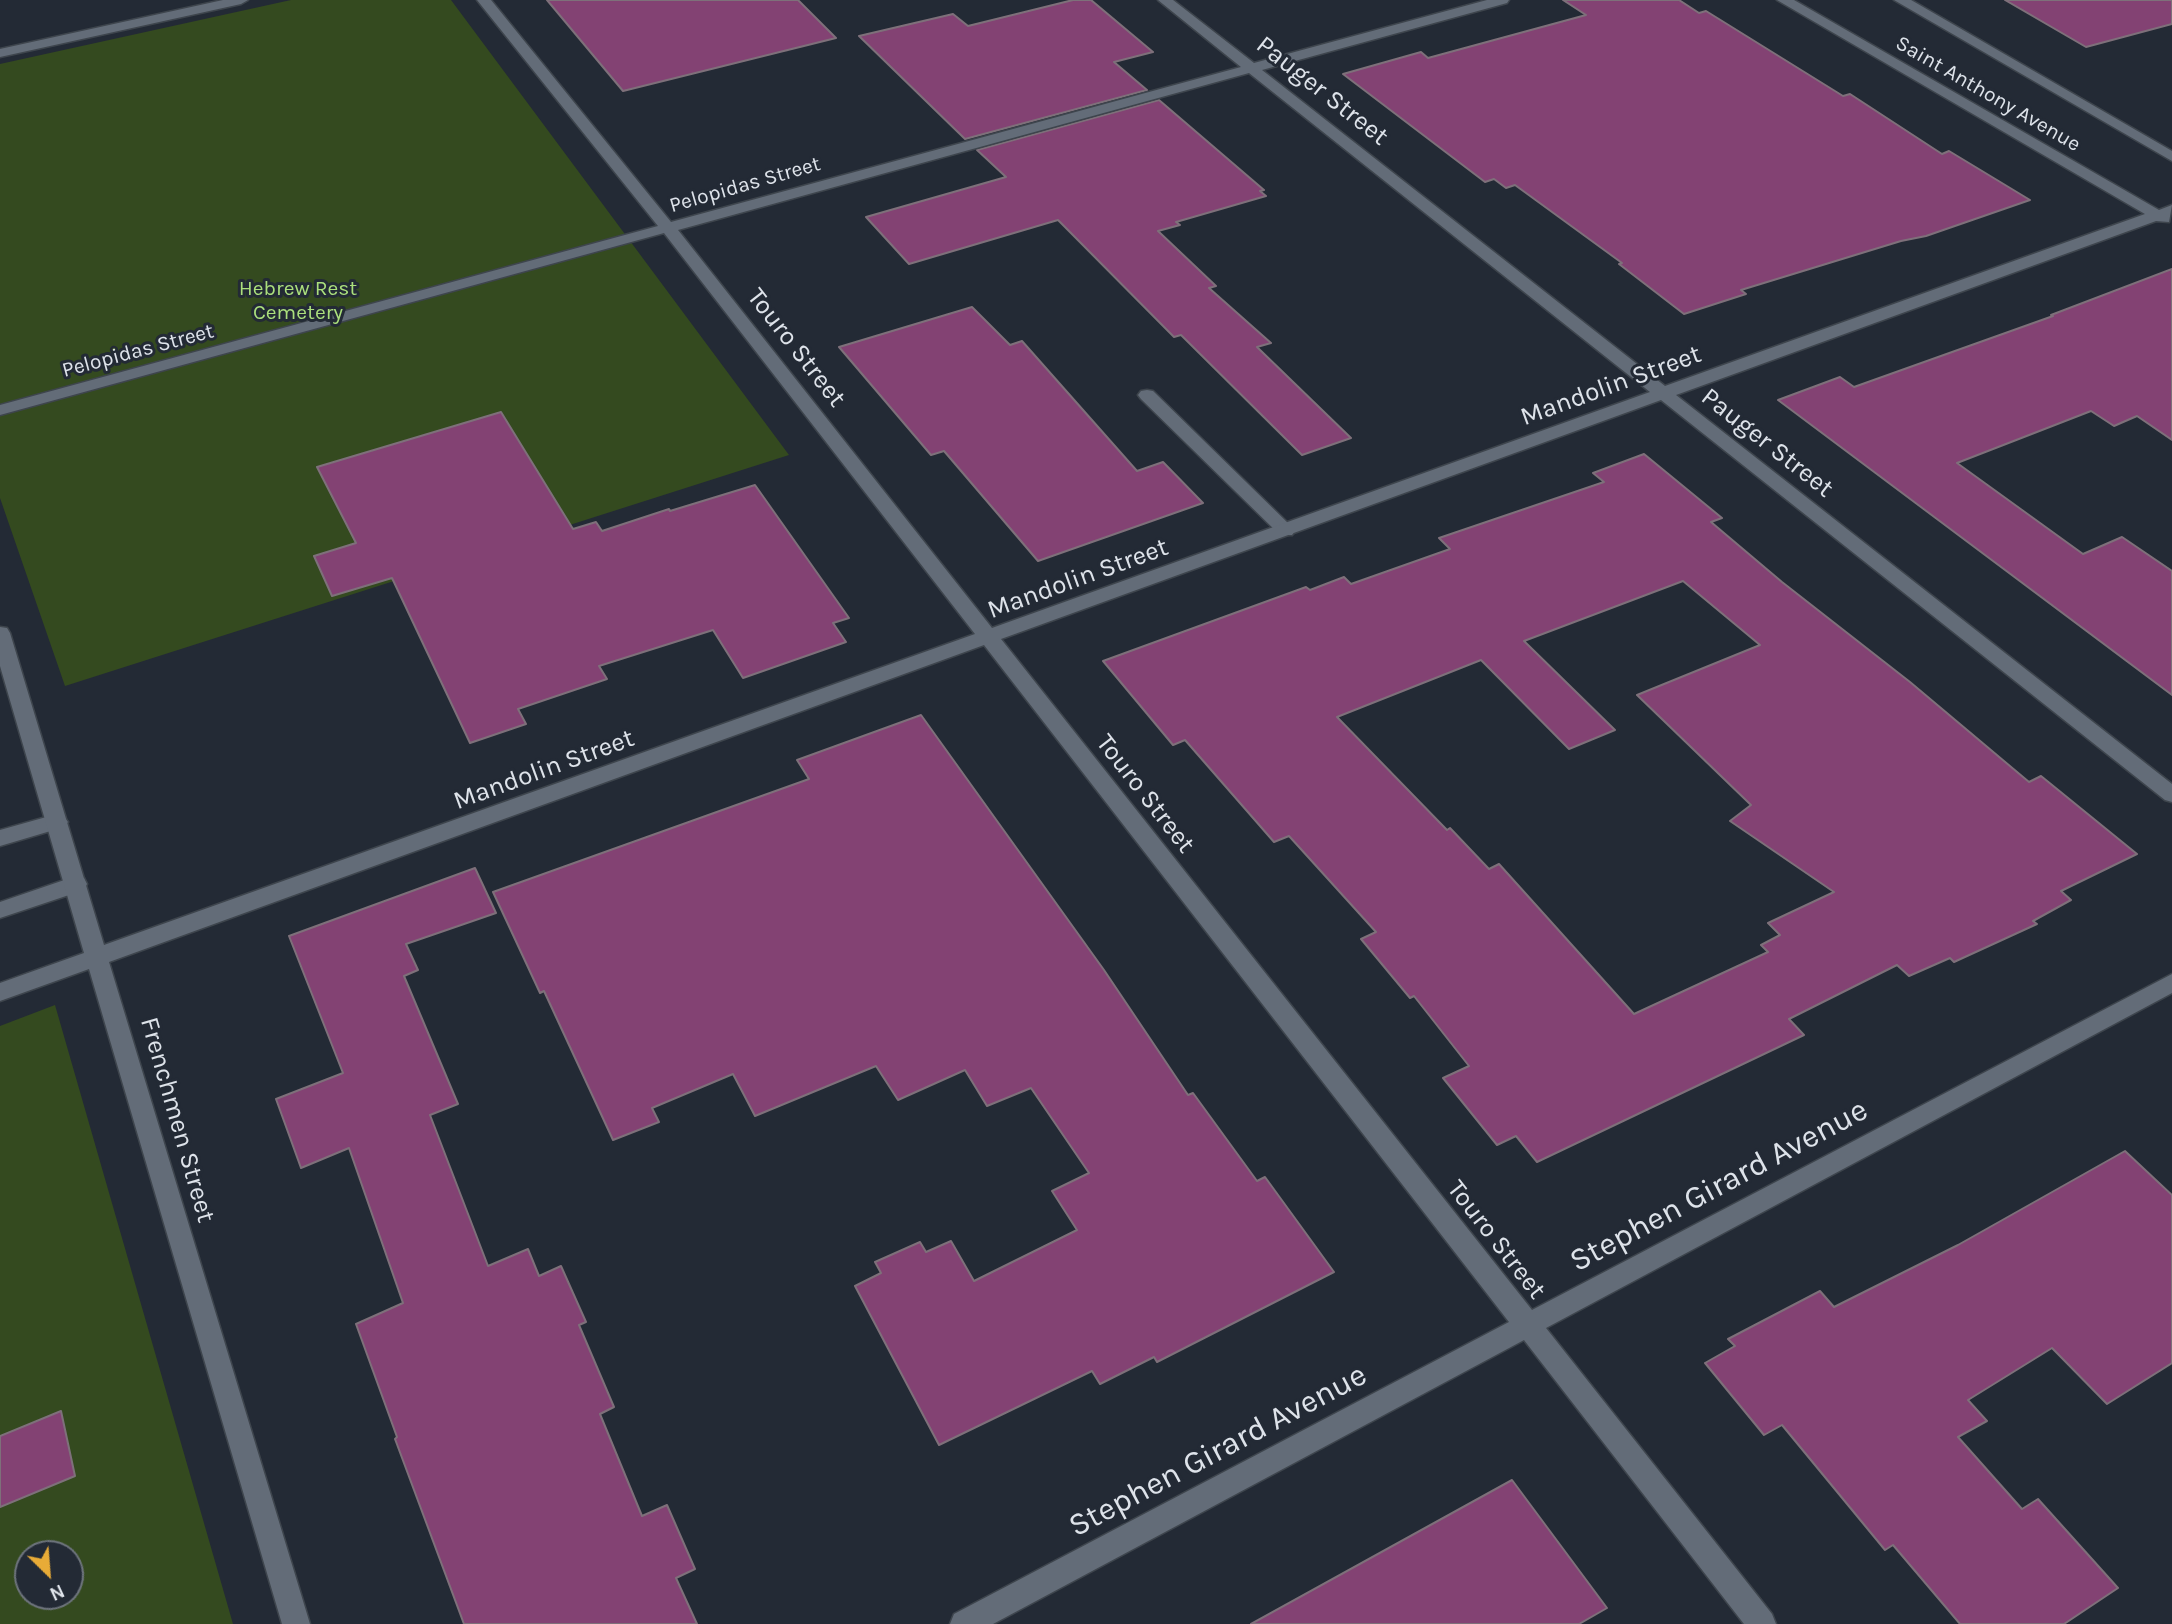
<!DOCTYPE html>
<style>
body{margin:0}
#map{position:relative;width:2172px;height:1624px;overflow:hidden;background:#232a35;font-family:Karla,sans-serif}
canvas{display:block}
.north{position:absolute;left:14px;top:1540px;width:70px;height:70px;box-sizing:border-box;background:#232a35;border:2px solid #6e747d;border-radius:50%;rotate:155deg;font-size:19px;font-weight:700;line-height:28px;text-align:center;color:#dee3ea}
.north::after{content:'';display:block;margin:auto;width:24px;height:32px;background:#e8ab37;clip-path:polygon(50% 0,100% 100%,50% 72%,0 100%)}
</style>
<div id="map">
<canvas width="2172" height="1624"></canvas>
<div class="north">N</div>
</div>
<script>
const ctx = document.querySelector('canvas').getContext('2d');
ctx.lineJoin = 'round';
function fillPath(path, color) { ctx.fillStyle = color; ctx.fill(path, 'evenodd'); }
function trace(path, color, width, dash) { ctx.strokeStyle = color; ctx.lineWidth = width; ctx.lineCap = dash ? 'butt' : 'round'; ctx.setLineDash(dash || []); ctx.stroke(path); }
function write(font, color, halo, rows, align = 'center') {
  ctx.font = font + ' Karla,sans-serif'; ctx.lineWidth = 6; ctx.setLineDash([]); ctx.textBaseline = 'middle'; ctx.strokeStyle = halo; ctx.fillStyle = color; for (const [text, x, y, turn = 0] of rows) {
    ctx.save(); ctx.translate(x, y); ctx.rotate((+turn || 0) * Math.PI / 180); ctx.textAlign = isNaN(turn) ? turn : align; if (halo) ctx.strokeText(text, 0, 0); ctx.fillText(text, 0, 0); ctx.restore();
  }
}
fillPath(new Path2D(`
 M 291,0 L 451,0 L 789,455 L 65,686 L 0,498 L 0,64 Z
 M 55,1005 L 233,1624 L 0,1624 L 0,1026 ZM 28,1554 L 70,1554 L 70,1596 L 28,1596 Z`), '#344a1f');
const building = new Path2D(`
 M 547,0 L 798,0 L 836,38 L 623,91 Z
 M 1073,0 L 1091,0 L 1153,52 L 1114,62 L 1147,90 L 965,139 L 859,36 L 953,14 L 968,26 Z
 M 1563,0 L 1679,0 L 1699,13 L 1706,11 L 1843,96 L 1850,94 L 1942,154 L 1949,151 L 2030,200 L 1926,236 L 1901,241 L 1741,290 L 1746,294 L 1684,314 L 1619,264 L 1622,263 L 1515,185 L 1506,188 L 1494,179 L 1485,182 L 1343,74 L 1421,52 L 1428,58 L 1586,15 Z
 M 2005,0 L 2172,0 L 2172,24 L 2086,47 Z
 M 1159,100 L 1264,190 L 1260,191 L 1266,196 L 1176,222 L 1180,225 L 1158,231 L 1216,286 L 1209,288 L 1271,343 L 1257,347 L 1351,438 L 1302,455 L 1181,335 L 1174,337 L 1058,220 L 909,264 L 866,217 L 1006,177 L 977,150 Z
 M 2172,269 L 2172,440 L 2137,416 L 2114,426 L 2091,411 L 1957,463 L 2083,554 L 2122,537 L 2172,571 L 2172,695 L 1778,400 L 1840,377 L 1854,387 L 2053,316 L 2051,315 Z
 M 972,307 L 1010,345 L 1022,341 L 1137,471 L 1163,462 L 1203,503 L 1038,561 L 944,451 L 931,455 L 839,347 Z
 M 501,412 L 573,529 L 596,522 L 602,531 L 669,509 L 670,511 L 755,485 L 849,618 L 833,623 L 846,642 L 743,678 L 713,630 L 599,666 L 607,679 L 518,709 L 526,724 L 470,743 L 392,578 L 332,596 L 314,556 L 356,543 L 317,467 Z
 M 1644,454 L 1722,518 L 1711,522 L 1782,582 L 1910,682 L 2029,782 L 2041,776 L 2137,854 L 2061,891 L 2071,900 L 2033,921 L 2037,924 L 1954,962 L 1950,958 L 1909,976 L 1897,965 L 1789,1019 L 1804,1035 L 1537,1162 L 1516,1136 L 1497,1145 L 1443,1078 L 1469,1066 L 1414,996 L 1410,998 L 1361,939 L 1376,932 L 1289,836 L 1274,842 L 1185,740 L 1173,745 L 1103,661 L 1306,587 L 1310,590 L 1344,577 L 1351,584 L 1450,549 L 1439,538 L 1604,482 L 1593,473 ZM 1683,581 L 1760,645 L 1637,695 L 1751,805 L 1730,821 L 1834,892 L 1768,923 L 1780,935 L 1761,945 L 1768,952 L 1634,1014 L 1499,864 L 1489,869 L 1450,828 L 1447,830 L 1337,717 L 1481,660 L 1569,749 L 1615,730 L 1524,641 Z
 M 921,715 L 1104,970 L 1188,1095 L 1193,1093 L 1257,1181 L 1265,1177 L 1334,1272 L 1157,1362 L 1154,1357 L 1100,1384 L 1092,1371 L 939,1445 L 855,1286 L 881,1273 L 875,1262 L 920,1242 L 926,1252 L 951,1241 L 974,1281 L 1077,1230 L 1052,1191 L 1089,1173 L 1031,1088 L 987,1106 L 965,1070 L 898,1100 L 876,1066 L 755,1116 L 733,1074 L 652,1108 L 659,1122 L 613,1140 L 544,991 L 540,993 L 493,892 L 809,779 L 797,760 Z
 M 475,868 L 496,913 L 406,944 L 418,970 L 404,976 L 458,1104 L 430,1115 L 488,1266 L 528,1249 L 539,1276 L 561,1266 L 586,1322 L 579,1325 L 614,1407 L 600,1414 L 642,1516 L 667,1505 L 695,1569 L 676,1578 L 697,1624 L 464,1624 L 395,1439 L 397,1437 L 356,1324 L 403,1303 L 349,1148 L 301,1168 L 276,1099 L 343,1073 L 289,936 Z
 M 2125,1151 L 2172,1195 L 2172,1363 L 2107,1404 L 2052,1348 L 1968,1400 L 1987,1421 L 1958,1437 L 2022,1509 L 2038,1499 L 2118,1588 L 2064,1624 L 1960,1624 L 1893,1545 L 1885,1550 L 1782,1425 L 1764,1435 L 1705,1363 L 1735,1346 L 1728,1339 L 1820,1291 L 1834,1307 L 1958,1245 Z
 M 61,1411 L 75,1476 L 0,1507 L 0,1436 Z
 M 1512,1480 L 1607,1608 L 1579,1624 L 1251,1624 Z`);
fillPath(building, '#834273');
trace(building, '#7e707a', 2);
const lane = new Path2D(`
 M 1147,390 L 1153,391 L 1292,527 L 1295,531 L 1292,535 L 1280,535 L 1141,399 L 1138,395 L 1141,391 Z
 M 57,814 L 64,817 L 68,822 L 64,827 L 0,846 L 0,830 Z
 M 76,876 L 84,878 L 87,884 L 84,890 L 0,918 L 0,902 Z`);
const street = new Path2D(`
 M 223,0 L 248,0 L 241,4 L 0,57 L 0,49 Z
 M 477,0 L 491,0 L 671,222 L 1241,67 L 1158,0 L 1173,0 L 1254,63 L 1487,0 L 1509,0 L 1507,3 L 1262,70 L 1665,386 L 2145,214 L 1777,0 L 1794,0 L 2159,210 L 2172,205 L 2169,222 L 2156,221 L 1676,395 L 2172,784 L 2172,802 L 2165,800 L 1661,400 L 1001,639 L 1532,1310 L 2172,974 L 2172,993 L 1546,1328 L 1772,1614 L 1776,1624 L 1744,1624 L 1524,1340 L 993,1624 L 950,1624 L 954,1614 L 1509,1322 L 984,645 L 109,962 L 310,1624 L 282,1624 L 89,969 L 0,1001 L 0,983 L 84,953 L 0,666 L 0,627 L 7,628 L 10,633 L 104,945 L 975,634 L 664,233 L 0,415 L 0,405 L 658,226 ZM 1249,73 L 1650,392 L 992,628 L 678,230 Z
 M 1894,0 L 1911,0 L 2172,151 L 2172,161 Z`);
trace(lane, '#3e454d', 3);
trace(street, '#3e454d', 3);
fillPath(lane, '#636c78');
fillPath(street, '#636c78');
write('21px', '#dee3ea', '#232a35', [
 ["Saint Anthony Avenue",1988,94,30],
 ["Pelopidas Street",745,185,-16],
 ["Pelopidas Street",138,351,-15]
]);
write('21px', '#abdf7c', '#232a35', [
 ["Hebrew Rest",298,289],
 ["Cemetery",298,313]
]);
write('26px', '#dee3ea', '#232a35', [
 ["Pauger Street",1322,91,38],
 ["Touro Street",796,348,52],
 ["Mandolin Street",1611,386,-20],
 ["Pauger Street",1767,443,38],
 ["Mandolin Street",1078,579,-20],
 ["Mandolin Street",544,770,-20],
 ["Touro Street",1145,794,52],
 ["Frenchmen Street",177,1120,74],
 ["Touro Street",1496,1240,52]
]);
write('32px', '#dee3ea', '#232a35', [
 ["Stephen Girard Avenue",1719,1186,-28],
 ["Stephen Girard Avenue",1218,1451,-28]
]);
</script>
